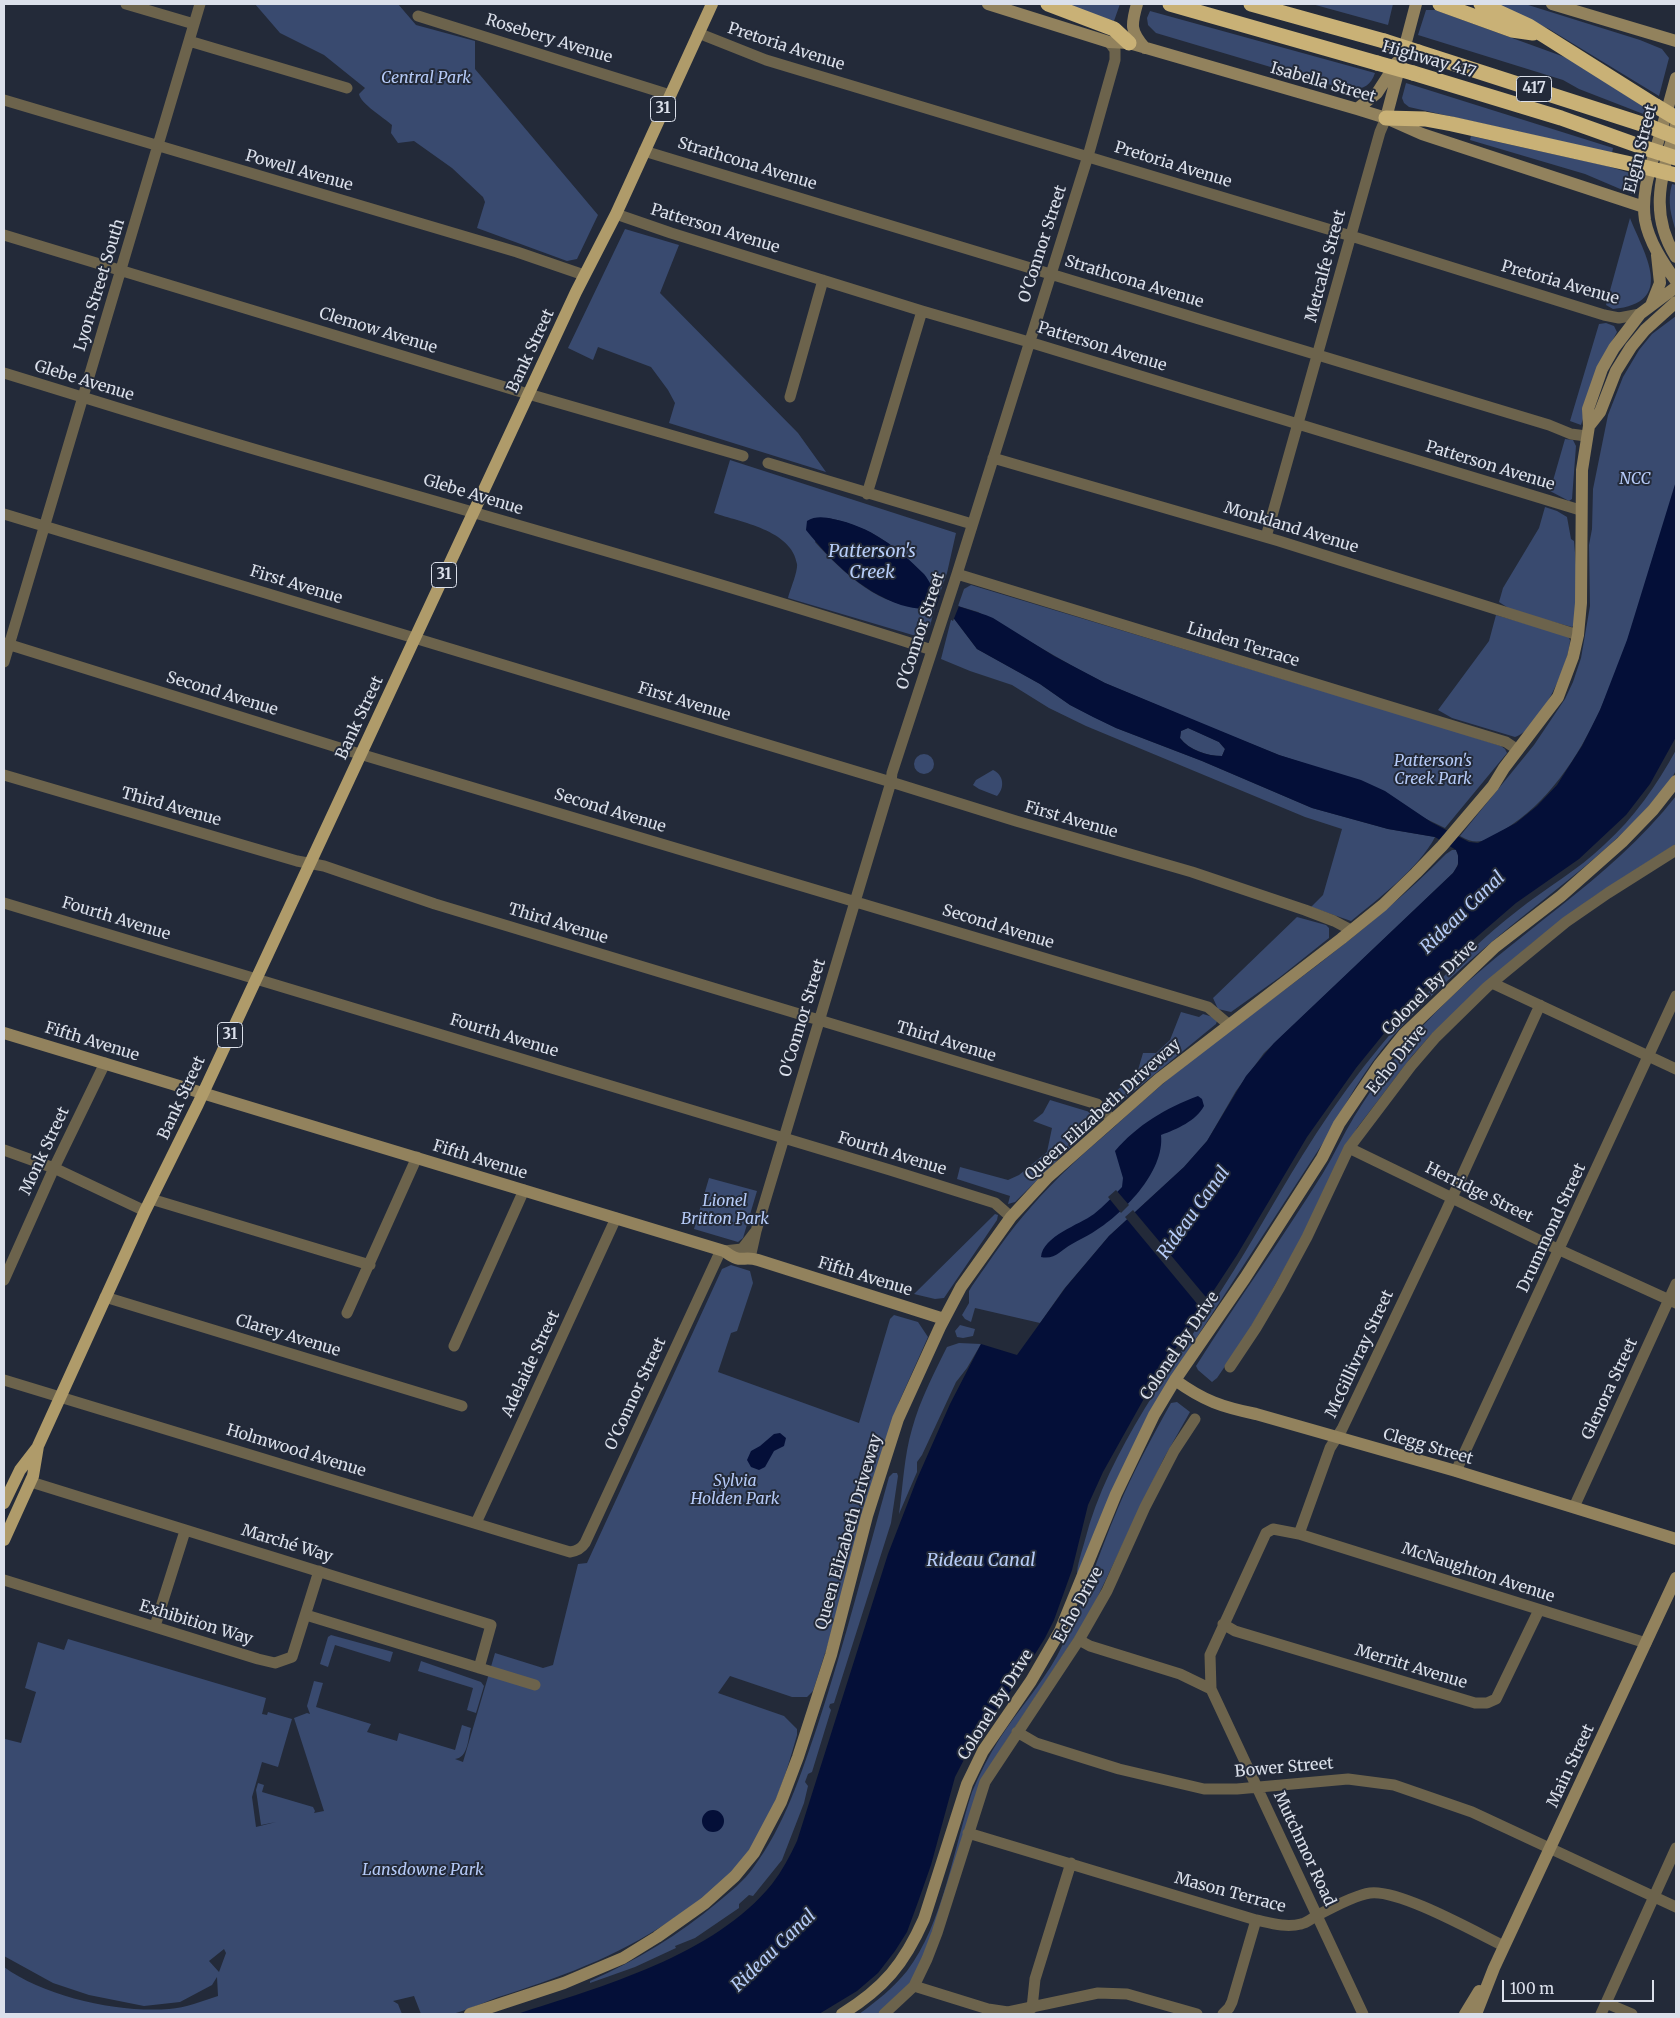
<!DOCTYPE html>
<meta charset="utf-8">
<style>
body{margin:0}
#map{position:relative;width:1680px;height:2018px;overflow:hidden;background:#232a39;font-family:Merriweather,serif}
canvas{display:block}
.frame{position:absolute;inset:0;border:5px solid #dbe0eb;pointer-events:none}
.scale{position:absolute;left:1502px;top:1980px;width:152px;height:22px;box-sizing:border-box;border:2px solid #dbe0eb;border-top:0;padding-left:6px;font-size:15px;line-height:18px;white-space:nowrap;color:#dbe0eb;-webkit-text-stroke:4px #232a39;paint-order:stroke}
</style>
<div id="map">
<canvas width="1680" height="2018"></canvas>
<div class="frame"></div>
<div class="scale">100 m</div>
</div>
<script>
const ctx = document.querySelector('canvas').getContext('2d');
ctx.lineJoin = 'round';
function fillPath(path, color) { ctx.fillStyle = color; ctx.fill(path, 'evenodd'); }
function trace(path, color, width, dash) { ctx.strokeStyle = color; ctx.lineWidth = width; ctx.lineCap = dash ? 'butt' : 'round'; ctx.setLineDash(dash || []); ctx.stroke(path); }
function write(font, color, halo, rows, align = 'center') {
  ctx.font = font + ' Merriweather,serif'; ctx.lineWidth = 4; ctx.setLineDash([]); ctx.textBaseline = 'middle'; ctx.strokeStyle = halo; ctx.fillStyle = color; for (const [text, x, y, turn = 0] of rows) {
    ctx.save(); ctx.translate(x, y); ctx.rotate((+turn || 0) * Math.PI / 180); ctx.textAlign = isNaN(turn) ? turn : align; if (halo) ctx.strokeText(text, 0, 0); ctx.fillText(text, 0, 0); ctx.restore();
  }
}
fillPath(new Path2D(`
 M 255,4 L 398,4 L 416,25 L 475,41 L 475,69 L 598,215 L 577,259 L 567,261 L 477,228 L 485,202 L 483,197 L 452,168 L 414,141 L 398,143 L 391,133 L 392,125 C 383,117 361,104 359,94 L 365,88 L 324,55 L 280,33 Z
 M 1060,4 L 1120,4 L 1114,21 Z
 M 1312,4 L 1393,4 L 1388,25 Z
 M 1493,4 L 1525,4 L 1640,40 L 1662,49 L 1669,58 L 1659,96 L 1549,29 Z
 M 1426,10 L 1435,10 L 1570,59 L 1644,107 L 1646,115 L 1579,89 L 1563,80 L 1418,35 Z
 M 1150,11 L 1375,73 C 1369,91 1355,91 1338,87 L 1156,33 L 1148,25 L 1147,18 Z
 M 1406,83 L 1613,148 L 1612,153 L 1409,107 L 1404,103 L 1402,98 Z
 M 1471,136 L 1607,166 L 1640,176 L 1635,192 L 1632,194 L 1585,174 L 1470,140 Z
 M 1672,184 L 1676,185 L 1676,232 C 1671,215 1667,202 1672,184 Z
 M 1630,218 C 1644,254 1677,303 1613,309 L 1606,305 Z
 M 625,229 L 679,245 L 660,293 L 798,433 L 826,472 L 669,423 L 675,403 L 668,390 L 651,367 L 598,347 L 593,360 L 568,348 Z
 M 1676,316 C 1676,354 1676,392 1676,429 C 1676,446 1679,466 1676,482 C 1671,508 1660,533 1653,558 C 1625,651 1591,777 1504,830 C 1487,840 1478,847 1460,836 L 1534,745 L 1565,699 L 1573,682 L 1581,658 L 1590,606 L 1589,545 L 1592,529 L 1593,489 L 1608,415 L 1623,377 L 1639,350 L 1652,334 Z
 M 1606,323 L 1614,326 L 1617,332 L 1603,358 L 1581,425 L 1570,421 L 1599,324 Z
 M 1565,439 L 1573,440 L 1576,446 L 1572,499 L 1569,501 L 1550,491 Z
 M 730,460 L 956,533 L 947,573 L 939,596 C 910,555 878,528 828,518 L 815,542 C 847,577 885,612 935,607 L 930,626 L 916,636 L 788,598 C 790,590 798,571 797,564 C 792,530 740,522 714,513 Z
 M 1545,507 L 1557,511 L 1567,517 L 1571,539 L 1574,541 L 1577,576 L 1575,623 L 1572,627 L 1513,611 L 1499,602 L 1503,588 L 1539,528 Z
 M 971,585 L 1439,726 L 1501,746 L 1505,749 L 1507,753 L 1445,828 L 1324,770 L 1279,755 L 1209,727 L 1105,683 L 1076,668 L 978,612 L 958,606 L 964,589 Z
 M 1496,615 L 1568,636 L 1570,640 C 1569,665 1539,730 1515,737 L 1452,718 L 1438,710 L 1489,641 Z
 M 952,616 L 977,649 L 1040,684 L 1070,705 L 1116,728 L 1202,761 L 1312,808 L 1388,829 L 1435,837 C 1420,867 1377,900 1351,921 L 1311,907 L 1323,895 L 1342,829 L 1305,817 L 1086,726 L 1049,708 L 1012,685 L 970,671 L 941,659 Z
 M 1188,728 L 1219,742 L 1225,749 L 1222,756 C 1208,756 1189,750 1180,738 L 1181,731 Z
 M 1676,750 C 1676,756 1678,764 1676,769 C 1674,778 1660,793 1654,800 C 1611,850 1557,888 1506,930 C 1470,960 1434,991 1402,1026 C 1374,1056 1351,1092 1332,1129 L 1184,1357 L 1077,1575 C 1077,1565 1082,1551 1085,1540 C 1108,1450 1175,1364 1224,1286 C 1252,1243 1275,1199 1302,1156 C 1340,1094 1385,1036 1436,984 C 1462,959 1488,933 1517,911 C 1546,888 1578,870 1604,845 C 1634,818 1657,785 1676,750 Z
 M914 764a10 10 0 1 1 20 0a10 10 0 1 1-20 0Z
 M 993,770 C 1004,775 1005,788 997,796 L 979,789 L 973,785 L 976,780 Z
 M 1676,796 L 1676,844 L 1593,897 L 1531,944 L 1429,1037 L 1412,1056 L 1357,1128 L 1300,1241 L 1247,1334 L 1217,1378 L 1212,1382 L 1198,1370 L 1196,1366 C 1237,1301 1282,1239 1323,1173 C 1334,1155 1343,1135 1354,1117 C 1377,1079 1404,1045 1435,1013 C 1511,935 1609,882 1676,796 Z
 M 1452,850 L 1456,850 C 1460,859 1459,865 1453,873 L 1264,1053 L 1236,1091 L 1207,1141 L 1184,1167 L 1109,1236 L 1064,1289 L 1040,1323 L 975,1308 L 971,1322 L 965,1319 L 962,1315 L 969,1303 L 969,1291 L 972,1286 C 991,1259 1009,1231 1031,1207 C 1056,1178 1084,1153 1113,1128 C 1137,1106 1162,1084 1187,1064 C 1275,995 1367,934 1446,854 Z
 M 1297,917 L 1326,925 L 1329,928 L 1329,938 L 1280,977 L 1231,1012 L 1218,1009 L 1213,998 Z
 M 1181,1012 L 1199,1017 L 1203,1014 L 1213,1017 L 1217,1021 L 1216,1024 L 1112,1109 L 1108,1108 L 1104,1103 L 1138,1070 L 1143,1053 L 1156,1053 L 1170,1040 Z
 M 1050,1100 L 1093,1113 L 1099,1119 L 1015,1202 L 1008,1204 L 1010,1196 L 957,1179 L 960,1167 L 1008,1180 L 1019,1175 L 1047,1152 L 1052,1128 L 1033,1121 L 1043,1113 Z
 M 709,1178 L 757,1191 L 743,1238 L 738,1242 L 694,1229 Z
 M 995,1214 L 998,1215 L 997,1220 L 944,1298 L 935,1299 L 914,1294 Z
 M 731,1265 L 750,1271 L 753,1283 L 737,1331 L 731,1333 L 718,1372 L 859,1423 L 890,1319 L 894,1315 L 918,1322 L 928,1337 L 899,1402 L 835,1622 L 813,1691 L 807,1697 L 792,1697 L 730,1676 L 718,1693 L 784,1716 L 797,1729 L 797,1735 C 784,1782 767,1834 733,1871 C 718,1887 701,1900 683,1912 C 625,1953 572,1973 505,1995 C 488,2000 469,2010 452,2014 C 442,2016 431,2014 421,2014 L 414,1996 L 393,2001 L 398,2004 L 402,2014 L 4,2014 L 4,1967 C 45,1997 119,2013 169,2009 C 186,2008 202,2001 218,1996 L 217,1977 L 212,1985 L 180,2002 L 144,2006 L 89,1995 L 53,1983 L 4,1956 L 4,1745 L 5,1739 L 21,1743 L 36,1692 L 25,1688 L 38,1642 L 64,1650 L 68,1639 L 266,1698 L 262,1714 L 267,1715 L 268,1712 L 292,1719 L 278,1767 L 262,1762 L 252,1797 L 256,1827 L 276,1822 L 261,1825 L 256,1790 L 258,1783 L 264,1785 L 262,1792 L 313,1807 L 315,1811 L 314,1813 L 324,1811 L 294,1718 L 307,1713 L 310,1714 L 307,1706 L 314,1681 L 323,1683 L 316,1707 L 371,1724 L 367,1732 L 397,1741 L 399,1733 L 455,1750 L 462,1725 L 471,1728 C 468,1738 468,1758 455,1759 L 463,1762 L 495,1653 L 543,1668 L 553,1665 L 578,1564 L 587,1563 L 722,1269 ZM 224,1949 L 226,1953 L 219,1972 L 209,1961 Z
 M 960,1325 L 975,1329 L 973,1336 L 963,1338 L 957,1337 L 955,1331 Z
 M 959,1343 L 981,1344 L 967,1368 L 956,1382 L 922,1455 L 917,1462 L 917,1472 L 899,1514 C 903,1486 904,1456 912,1429 C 920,1400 934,1373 947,1347 Z
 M 1177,1402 L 1190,1412 L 1164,1458 L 1087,1619 L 1004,1744 L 931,1939 L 911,1983 L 878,2014 L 859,2014 C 876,2002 893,1988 907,1971 C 943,1924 954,1847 972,1792 C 980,1773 989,1755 1000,1738 C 1018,1710 1041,1685 1057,1656 C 1082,1609 1097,1557 1118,1508 C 1133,1472 1152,1437 1171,1403 Z
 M 893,1473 L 897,1473 L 898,1476 L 891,1523 L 834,1703 L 830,1704 L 829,1707 L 831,1710 L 812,1772 L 808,1774 L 805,1782 L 808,1786 L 804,1803 L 782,1860 L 753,1896 L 749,1895 L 739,1904 L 739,1908 L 695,1938 L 675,1946 L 676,1948 L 635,1967 L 590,1983 L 590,1981 C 637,1960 679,1935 718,1902 C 730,1892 744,1881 753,1868 C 785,1825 801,1774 818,1724 C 845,1642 866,1559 889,1477 Z
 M 331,1635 L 393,1652 L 390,1662 L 335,1645 L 328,1667 L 320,1664 L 328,1637 Z
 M 421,1661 L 481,1682 L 484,1686 L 476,1713 L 467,1710 L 473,1688 L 418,1671 Z`), '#394a6f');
fillPath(new Path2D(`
 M 1676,481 L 1676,737 L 1650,784 L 1626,815 L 1579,859 L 1516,903 L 1457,954 L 1399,1015 L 1356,1068 L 1307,1137 L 1237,1255 L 1151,1386 L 1103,1472 L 1088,1505 L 1072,1570 L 1054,1620 L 1045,1638 L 1022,1675 L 971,1746 L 955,1777 L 931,1865 L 918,1902 L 907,1932 L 895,1951 L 878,1973 L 857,1991 L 819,2014 L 517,2014 C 601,1987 715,1955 772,1884 C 782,1871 790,1856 797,1841 L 888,1554 L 917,1479 L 950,1404 L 981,1344 L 1017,1355 L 1066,1287 L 1109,1236 L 1184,1167 L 1207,1141 L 1246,1076 L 1274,1043 L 1453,873 L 1458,865 L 1458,855 L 1456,850 L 1435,837 L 1388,829 L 1312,808 L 1202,761 L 1116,728 L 1093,717 L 1070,705 L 1040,684 L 977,649 L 952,616 L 935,607 C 924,611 913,608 901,605 C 861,591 832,562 806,530 L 807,521 C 815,516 824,517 833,519 C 870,526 898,548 924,574 C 930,581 933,591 940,596 C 954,608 976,610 993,618 L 1054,656 L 1105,683 L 1279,755 L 1361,780 L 1385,791 L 1431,822 L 1469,842 L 1478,843 L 1516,823 L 1537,806 L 1557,785 L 1582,746 L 1600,710 L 1627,640 ZM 1188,728 L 1219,742 L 1225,749 L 1222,756 C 1207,756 1189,750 1180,738 L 1181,731 Z
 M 1198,1096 L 1202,1099 L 1204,1106 C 1196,1121 1177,1129 1161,1135 C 1165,1172 1122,1215 1092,1233 C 1086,1237 1078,1240 1072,1244 C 1061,1250 1055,1260 1041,1257 C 1043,1236 1079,1225 1094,1214 C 1104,1206 1113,1196 1122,1187 L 1123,1178 L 1115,1151 C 1137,1125 1166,1108 1198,1096 Z
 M 780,1433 L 786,1438 L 784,1446 L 774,1451 L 765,1467 L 759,1470 L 751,1467 L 747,1460 L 751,1451 L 760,1446 L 774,1434 Z
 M702 1821a11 11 0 1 1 22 0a11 11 0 1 1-22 0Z`), '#040f38');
fillPath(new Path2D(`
 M 940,595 L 959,606 L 953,621 L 935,610 Z
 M 1116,1190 L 1129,1205 L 1121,1213 L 1108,1197 Z
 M 1133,1210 L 1210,1302 L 1204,1312 L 1125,1217 Z`), '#232a39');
trace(new Path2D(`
 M 126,4 L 194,24
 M 418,16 L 670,95
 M 698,33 L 766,60 L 1351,236 L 1604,315 L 1619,318 L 1640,314
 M 189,41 L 347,88
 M 4,100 L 517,252 L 584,275
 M 644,151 L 1549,425 L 1571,434 L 1586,436
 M 616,214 L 671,233 L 922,311 L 1029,342 L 1580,510
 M 4,235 L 518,391 L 743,456
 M 4,373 C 99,402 193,432 288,459 C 503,521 719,582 932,650
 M 790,397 L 823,280
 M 993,458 L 1279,541 L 1578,635
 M 768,463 L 972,524
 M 867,494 L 922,311
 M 4,514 L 891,782 L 1016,821 L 1192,872 L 1305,910 L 1334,921 L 1351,930
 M 1266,537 L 1380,132 L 1386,118
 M 957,574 L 1424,717 L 1506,742 L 1518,750
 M 4,643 L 343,749 L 1208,1007 L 1228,1024
 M 4,662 L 200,4
 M 4,775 L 297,861 L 324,866 L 435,904 L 1097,1104 L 1111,1119
 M 4,903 L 890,1170 L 995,1203 L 1011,1217
 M 1492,983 L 1676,1069
 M 1349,1148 L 1551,1246 L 1676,1303
 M 4,1150 L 54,1168 L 145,1211
 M 151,1199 L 370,1265
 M 724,1251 L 742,1249 L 755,1232
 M 750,1258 L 756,1231 L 891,782 L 892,773 L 957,574 L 1088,156 L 1115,60 L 1115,50 L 1109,42
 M 4,1280 L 54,1168 L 105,1063
 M 105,1297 L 462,1406
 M 347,1313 L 417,1157
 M 454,1346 L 524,1190
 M 1230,1367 L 1256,1328 L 1280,1287 L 1307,1237 L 1349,1148 L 1411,1066 L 1436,1037 L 1487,987 L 1566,922 L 1608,893 L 1676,850
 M 4,1380 L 530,1540 L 570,1552 C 577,1551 581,1549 585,1543 L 721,1250
 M 1456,1471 L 1676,996
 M 31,1482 L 491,1625 L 479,1668
 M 1574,1507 L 1676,1284
 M 476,1523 L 616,1218
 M 1299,1534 L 1646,1643
 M 4,1580 L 258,1659 L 275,1663 L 292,1657 L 319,1571
 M 306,1615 L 535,1685
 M 1223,1624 L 1235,1631 L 1475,1703 L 1487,1703 L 1496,1699 L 1539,1610
 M 155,1626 L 185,1531
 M 1079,1640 L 1090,1646 L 1180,1674 L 1211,1689 L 1363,2014
 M 1211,1689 L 1210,1655 L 1266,1533 L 1273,1529 L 1299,1534 L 1330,1448 L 1342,1429 L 1446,1211 L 1540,1005
 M 1017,1732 L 1036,1743 L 1119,1769 L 1204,1789 L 1237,1789 L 1348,1779 L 1394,1785 L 1472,1812 L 1676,1907
 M 968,1833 L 1256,1920 C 1270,1923 1286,1928 1301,1924 C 1307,1923 1312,1918 1318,1915 C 1331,1908 1355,1895 1370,1893 C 1399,1889 1475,1932 1504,1946
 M 914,1986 L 988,2009 L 1008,2012 L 1098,1993 L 1127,1994 L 1197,2014
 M 1606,2003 L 1632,2014
 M 1032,2008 L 1035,1979 L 1071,1863
 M 884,2014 L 914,1986 L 927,1959 L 937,1933 L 985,1782 L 1079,1640 L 1107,1591 L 1145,1507 L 1174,1451 L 1195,1419
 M 1223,2014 L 1229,2008 L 1232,2002 L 1256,1920
 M 1601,2014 L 1676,1848`), '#6c634c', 11);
trace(new Path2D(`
 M 988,4 L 1109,42 L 1129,43 L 1357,109 L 1386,118 L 1422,134 L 1644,207
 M 1137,4 C 1131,25 1130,31 1145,48
 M 1552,4 L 1676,41
 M 1676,78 C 1670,100 1664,122 1657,145 C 1650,169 1641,194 1645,220 C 1649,242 1663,263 1676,281
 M 1357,109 L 1377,93 L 1397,62
 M 1386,118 L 1416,4
 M 1676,125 C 1663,173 1647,211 1676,257
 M 1652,303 L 1660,283 L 1657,255
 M 1589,426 L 1600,412 L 1616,371 L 1631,347 L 1645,330 L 1676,302
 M 4,1033 L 724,1251 C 743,1265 741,1255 758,1260 L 944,1319
 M 1175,1380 C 1204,1401 1222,1407 1256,1414 L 1456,1471 L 1676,1539
 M 470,2014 L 564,1983 L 623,1958 L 657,1937 L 705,1903 L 735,1876 L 754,1853 L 781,1802 L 798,1757 L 831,1655 L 867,1516 L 898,1419 L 940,1327 L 961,1287 L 1011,1217 L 1048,1177 L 1159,1079 L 1341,939 L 1383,905 L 1416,873 L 1442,846 L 1493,786 L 1504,768 L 1558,697 L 1573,657 L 1578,635 L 1581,603 L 1582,470 L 1589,426 L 1588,409 L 1602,369 L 1614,348 L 1640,314 L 1676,287
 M 842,2014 C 884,1988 904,1964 924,1919 L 967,1784 L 983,1751 L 1031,1681 L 1060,1631 L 1116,1494 L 1154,1415 L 1175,1380 L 1245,1278 L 1322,1158 L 1339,1124 L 1379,1065 L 1404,1034 L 1495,947 L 1561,896 L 1622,842 L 1653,810 L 1676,781
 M 1465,2014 L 1479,1991
 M 1476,2014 L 1494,1968 L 1676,1578`), '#92825d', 12);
trace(new Path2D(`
 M 4,1503 L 20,1470 L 37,1448
 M 4,1540 L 33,1476 L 38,1446 L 145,1211 L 198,1104 L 576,292 L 616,214 L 712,4`), '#af9b6a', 12);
trace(new Path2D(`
 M 1048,4 L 1114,29 L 1129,43
 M 1170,4 L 1377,63
 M 1251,4 L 1384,41
 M 1440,4 L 1512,30 L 1533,33
 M 1481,4 L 1529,26 L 1656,106
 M 1418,52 L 1651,127
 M 1413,73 L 1561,118 L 1645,148
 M 1386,118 L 1425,119 L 1452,124 L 1640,166`), '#c9b176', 15);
trace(new Path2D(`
 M 1384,41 L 1418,52
 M 1377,63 L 1413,73
 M 1656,106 L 1676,118
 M 1651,127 L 1676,137
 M 1645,148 L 1676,158
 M 1640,166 L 1676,175`), '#c9b176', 15);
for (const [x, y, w] of [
 [1534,89,35],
 [663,109,25],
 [444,575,25],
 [230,1035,25]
]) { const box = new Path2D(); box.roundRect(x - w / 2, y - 12.5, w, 25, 4); ctx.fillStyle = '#232a39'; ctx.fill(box); trace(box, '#dbe0eb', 1); }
write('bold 15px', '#dbe0eb', null, [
 ["417",1534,89],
 ["31",663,109],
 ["31",444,575],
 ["31",230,1035]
]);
write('16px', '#dbe0eb', '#232a39', [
 ["Rosebery Avenue",549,39,17],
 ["Pretoria Avenue",786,47,18],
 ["Highway 417",1429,60,16],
 ["Isabella Street",1323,83,16],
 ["Elgin Street",1641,149,-76],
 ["Strathcona Avenue",747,164,17],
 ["Pretoria Avenue",1173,165,17],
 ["Powell Avenue",299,171,16],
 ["Patterson Avenue",715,229,17],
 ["O'Connor Street",1043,244,-72],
 ["Metcalfe Street",1326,266,-75],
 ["Strathcona Avenue",1134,282,17],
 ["Pretoria Avenue",1560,283,16],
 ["Lyon Street South",100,285,-73],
 ["Clemow Avenue",378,331,17],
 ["Patterson Avenue",1102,347,17],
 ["Bank Street",531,351,-65],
 ["Glebe Avenue",84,381,17],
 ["Patterson Avenue",1490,466,17],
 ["Glebe Avenue",473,495,17],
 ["Monkland Avenue",1291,528,17],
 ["First Avenue",296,585,17],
 ["O'Connor Street",921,631,-72],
 ["Linden Terrace",1243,645,17],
 ["Second Avenue",222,694,17],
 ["First Avenue",684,702,17],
 ["Bank Street",360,718,-65],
 ["Third Avenue",171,807,16],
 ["Second Avenue",610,811,17],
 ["First Avenue",1071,820,16],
 ["Fourth Avenue",116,919,17],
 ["Third Avenue",558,924,17],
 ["Second Avenue",998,927,17],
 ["Colonel By Drive",1430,988,-45],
 ["O'Connor Street",803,1018,-73],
 ["Fourth Avenue",504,1036,17],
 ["Fifth Avenue",92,1042,17],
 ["Third Avenue",946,1042,17],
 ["Echo Drive",1397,1060,-51],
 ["Bank Street",182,1098,-65],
 ["Queen Elizabeth Driveway",1103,1110,-42],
 ["Monk Street",45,1151,-65],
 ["Fourth Avenue",892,1154,17],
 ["Fifth Avenue",480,1160,17],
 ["Herridge Street",1479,1193,26],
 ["Drummond Street",1552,1228,-65],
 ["Fifth Avenue",865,1277,17],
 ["Clarey Avenue",288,1336,17],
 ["Colonel By Drive",1180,1346,-56],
 ["McGillivray Street",1360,1354,-65],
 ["Adelaide Street",531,1364,-65],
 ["Glenora Street",1610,1389,-65],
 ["O'Connor Street",636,1394,-65],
 ["Clegg Street",1428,1447,16],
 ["Holmwood Avenue",296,1451,17],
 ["Queen Elizabeth Driveway",849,1532,-74],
 ["Marché Way",287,1544,17],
 ["McNaughton Avenue",1478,1573,18],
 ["Echo Drive",1079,1605,-61],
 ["Exhibition Way",196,1623,17],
 ["Merritt Avenue",1411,1667,17],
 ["Colonel By Drive",996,1705,-58],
 ["Main Street",1571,1766,-65],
 ["Bower Street",1284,1768,-5],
 ["Mutchmor Road",1304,1849,65],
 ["Mason Terrace",1230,1893,15]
]);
write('italic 16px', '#b5caf7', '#232a39', [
 ["Central Park",426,78],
 ["NCC",1635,479],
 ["Patterson's",1433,761],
 ["Creek Park",1433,779],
 ["Lionel",725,1201],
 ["Britton Park",725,1219],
 ["Sylvia",735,1481],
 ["Holden Park",735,1499],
 ["Lansdowne Park",423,1870]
]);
write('italic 18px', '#b6ccf8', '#232a39', [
 ["Patterson's",872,552],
 ["Creek",872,573],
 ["Rideau Canal",1463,913,-44],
 ["Rideau Canal",1194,1213,-54],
 ["Rideau Canal",981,1561],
 ["Rideau Canal",774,1951,-44]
]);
</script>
